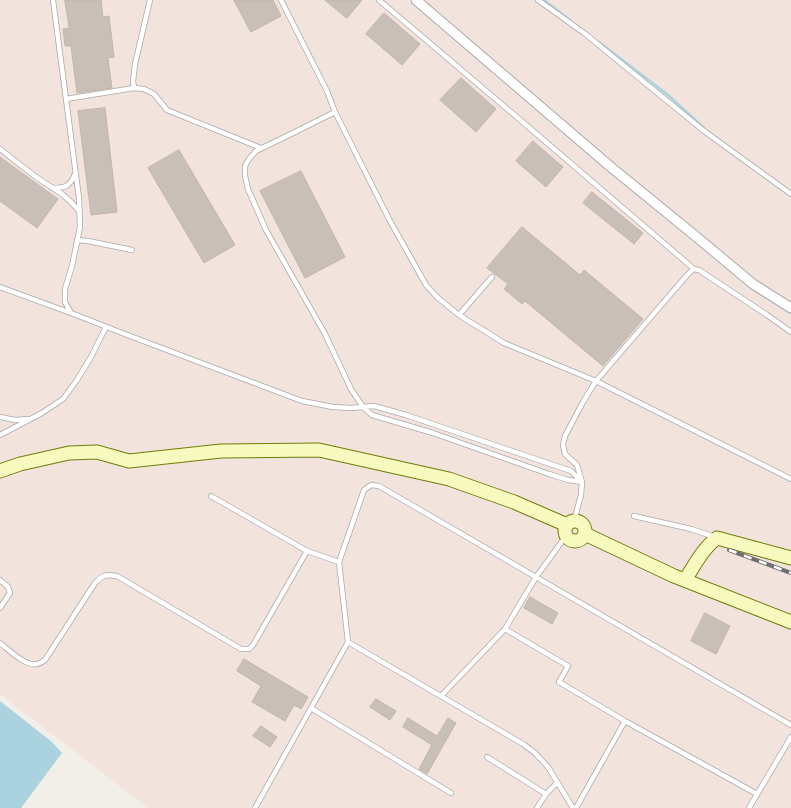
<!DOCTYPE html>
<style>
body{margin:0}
canvas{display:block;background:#f2efe9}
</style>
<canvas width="791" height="808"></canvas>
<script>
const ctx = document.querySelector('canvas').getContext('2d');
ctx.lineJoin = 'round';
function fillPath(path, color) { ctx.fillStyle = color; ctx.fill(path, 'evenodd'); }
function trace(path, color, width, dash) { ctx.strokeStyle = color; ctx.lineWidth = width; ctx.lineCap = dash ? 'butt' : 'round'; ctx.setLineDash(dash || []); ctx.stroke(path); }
fillPath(new Path2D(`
 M 0,0 L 791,0 L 791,808 L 148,808 L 0,694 Z`), '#f3e3dd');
fillPath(new Path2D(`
 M 0,701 L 52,742 L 62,753 L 21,808 L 0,808 Z`), '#aad3df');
trace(new Path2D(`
 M 544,0 L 571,21
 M 599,42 L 668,95 L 704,128`), '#aad3df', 2.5);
const building = new Path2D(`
 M 65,0 L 101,0 L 103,17 L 109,16 L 114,57 L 108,58 L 112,88 L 77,93 L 71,46 L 65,46 L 63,29 L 69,28 Z
 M 234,0 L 273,0 L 281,16 L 251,32 Z
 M 325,0 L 362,0 L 347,18 Z
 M 384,13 L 420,44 L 402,65 L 366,34 Z
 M 461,78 L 496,109 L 476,132 L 440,100 Z
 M 105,108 L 117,212 L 91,215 L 78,111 Z
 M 533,141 L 563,167 L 546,187 L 516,161 Z
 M 179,150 L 235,245 L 204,263 L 148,168 Z
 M 0,157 L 58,199 L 37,228 L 0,201 Z
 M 301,171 L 345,257 L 305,278 L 260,191 Z
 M 592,192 L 643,233 L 634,244 L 583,203 Z
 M 522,227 L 580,275 L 584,270 L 643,319 L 603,366 L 525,301 L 522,304 L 504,289 L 508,284 L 487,268 Z
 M 530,597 L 558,613 L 552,624 L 524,608 Z
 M 705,613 L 730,626 L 716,654 L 691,641 Z
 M 244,659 L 308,697 L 301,709 L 294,705 L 285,721 L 252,702 L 261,686 L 237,671 Z
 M 376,699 L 396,711 L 390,720 L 370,707 Z
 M 408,718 L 437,736 L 448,718 L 456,723 L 427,774 L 419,769 L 432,745 L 403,727 Z
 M 261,726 L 277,737 L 270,747 L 253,736 Z`);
fillPath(building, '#c7bfb8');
trace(building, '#c4b6ab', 1);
const lane = new Path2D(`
 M 53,0 L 79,198 L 80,227 L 72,266 L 65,289 L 65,302 L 71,313
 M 281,0 L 327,91 L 335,112
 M 379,0 L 525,124 L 694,269
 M 538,0 L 584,33 L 704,131 L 791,194
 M 134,88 L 133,81 L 135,64 L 150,0
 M 66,99 L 134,88 L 144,89 L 154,94 L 167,110 L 261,148
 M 0,149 L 36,177 L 62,194 L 71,202 L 79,211
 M 52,188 C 66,188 70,186 75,174
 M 77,240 L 88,241 L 132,250
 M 0,287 L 71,313 L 130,336 L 302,401 L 333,407 L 351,408 L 374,406 L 406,415 L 571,471 L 582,482
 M 459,315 L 492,277
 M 0,417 L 15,420 L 29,419
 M 0,435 L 42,413 L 63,399 L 77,380 L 91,357 L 106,327
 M 582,482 L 568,480 L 549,474 L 433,433 L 372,415 L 363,407 L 351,389 L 325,334 L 266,230 L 248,189 L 245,176 L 245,166 L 249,159 L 256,151 L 291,134 L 335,112 L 389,219 L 426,285 L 438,298 L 459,315 L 504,343 L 596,381 L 791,479
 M 211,496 L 307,551 L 339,562
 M 634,516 L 691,529 L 715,537
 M 574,521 L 581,495 L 582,482 L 577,465 L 565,454 L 563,445 L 565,436 L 583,402 L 596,381 L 688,274 L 694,269 L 699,270 L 767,315 L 791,332
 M 566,536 L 536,577 L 505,629 L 568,666 L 559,682 L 625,721
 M 0,580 L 8,587 L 10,593 L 0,608
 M 348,642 L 339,562 L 364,490 L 371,485 L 379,486 L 791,725
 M 0,643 C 9,650 25,666 36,664 C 39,664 42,662 45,660 L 95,583 C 103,575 105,574 117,576 L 241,649 L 249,649 L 253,645 L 307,551
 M 441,696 L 505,629
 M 311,708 L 451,793
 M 487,757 L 546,794
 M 255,808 L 348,642 L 523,744 L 535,753 L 548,767 L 573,808
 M 537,808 L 546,794 L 557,783
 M 576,808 L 625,721 L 757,794
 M 749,808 L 791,737`);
const street = new Path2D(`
 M 416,0 L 612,168 L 693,234 L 753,284 L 791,308`);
const secondary = new Path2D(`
 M 0,471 L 20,464 L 69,453 L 97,452 L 129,461 L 221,451 L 319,450 L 449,479 L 514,502 L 567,525
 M565 531a10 10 0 1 1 20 0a10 10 0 1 1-20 0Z
 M 585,534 L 674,576 L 791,622
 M 685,580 C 694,566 703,548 717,538 L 791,558`);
trace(lane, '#a9a9a9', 6);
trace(street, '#a9a9a9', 11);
trace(secondary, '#707d05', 15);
trace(lane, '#fff', 4.5);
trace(street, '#fff', 9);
trace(secondary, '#f7fabf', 13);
const rail = new Path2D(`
 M 729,550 L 791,573`);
trace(rail, '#707070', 4);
trace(rail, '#fff', 2.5, [8]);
</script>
